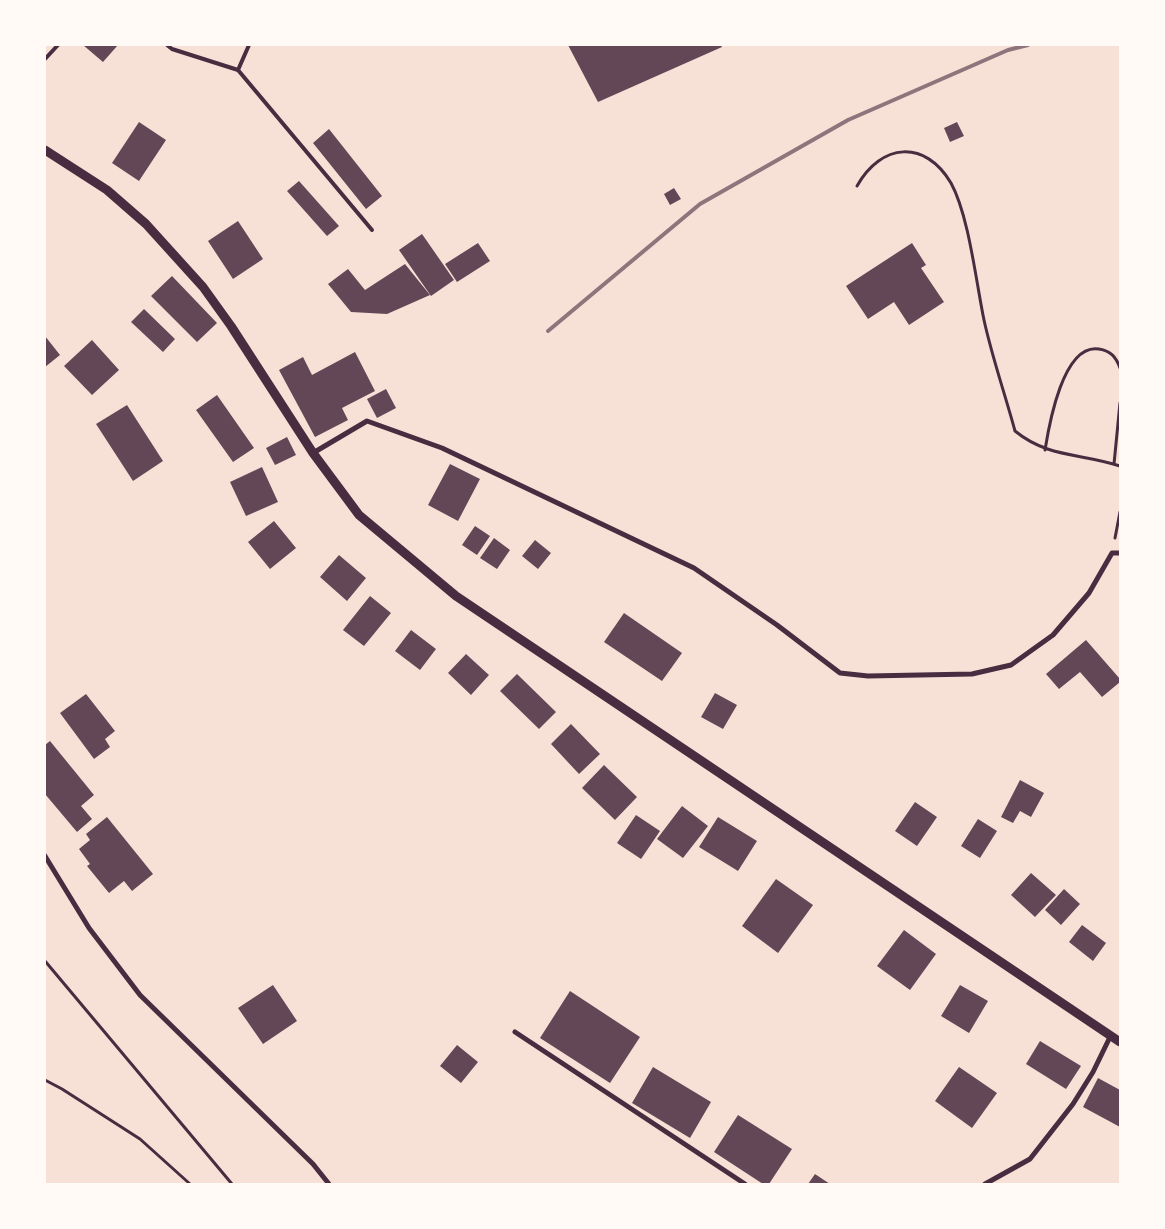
<!DOCTYPE html>
<style>
body{margin:0}
#map{position:relative;width:1165px;height:1229px;overflow:hidden;background:#f7e1d7;font-family:"Noto Sans",sans-serif}
canvas{display:block}
.frame{position:absolute;inset:0;border:46px solid #fffaf5;pointer-events:none}
</style>
<div id="map">
<canvas width="1165" height="1229"></canvas>
<div class="frame"></div>
</div>
<script>
const ctx = document.querySelector('canvas').getContext('2d');
ctx.lineJoin = 'round';
function fillPath(path, color) { ctx.fillStyle = color; ctx.fill(path, 'evenodd'); }
function trace(path, color, width, dash) { ctx.strokeStyle = color; ctx.lineWidth = width; ctx.lineCap = dash ? 'butt' : 'round'; ctx.setLineDash(dash || []); ctx.stroke(path); }
fillPath(new Path2D(`
 M 83,45 L 118,45 L 103,62 Z
 M 568,45 L 721,45 L 722,47 L 598,102 Z
 M 139,122 L 166,140 L 139,181 L 112,163 Z
 M 957,122 L 964,136 L 950,142 L 944,128 Z
 M 329,129 L 382,196 L 366,209 L 313,143 Z
 M 299,181 L 339,226 L 327,236 L 287,191 Z
 M 674,188 L 681,199 L 670,205 L 664,194 Z
 M 238,221 L 263,259 L 233,279 L 208,241 Z
 M 422,234 L 454,280 L 431,296 L 399,250 Z
 M 478,243 L 490,261 L 457,282 L 445,264 Z
 M 912,243 L 926,265 L 921,268 L 944,302 L 909,325 L 894,302 L 868,319 L 846,286 Z
 M 405,264 L 430,295 L 387,314 L 351,312 L 328,284 L 348,269 L 365,290 Z
 M 172,276 L 217,323 L 197,342 L 151,296 Z
 M 144,309 L 175,339 L 163,352 L 131,322 Z
 M 45,336 L 60,355 L 45,367 Z
 M 92,340 L 119,370 L 92,395 L 64,366 Z
 M 355,352 L 375,391 L 342,408 L 348,420 L 315,437 L 279,370 L 303,357 L 312,375 Z
 M 386,389 L 396,408 L 377,418 L 367,399 Z
 M 217,395 L 254,448 L 233,462 L 196,410 Z
 M 127,405 L 163,461 L 133,481 L 96,424 Z
 M 287,437 L 296,455 L 275,465 L 266,448 Z
 M 450,464 L 480,479 L 458,521 L 428,505 Z
 M 262,467 L 278,502 L 246,516 L 230,482 Z
 M 274,521 L 296,548 L 270,569 L 248,542 Z
 M 475,526 L 490,536 L 477,555 L 462,545 Z
 M 494,538 L 510,550 L 497,569 L 480,558 Z
 M 535,540 L 551,553 L 538,569 L 522,556 Z
 M 339,555 L 366,578 L 347,601 L 320,577 Z
 M 370,596 L 391,613 L 364,646 L 343,630 Z
 M 624,613 L 682,653 L 662,681 L 604,642 Z
 M 411,630 L 436,649 L 420,670 L 395,651 Z
 M 1086,640 L 1120,679 L 1120,682 L 1102,697 L 1080,672 L 1059,689 L 1046,674 Z
 M 466,654 L 489,675 L 471,695 L 448,673 Z
 M 517,674 L 556,712 L 539,729 L 500,691 Z
 M 715,693 L 737,705 L 723,729 L 701,717 Z
 M 86,694 L 115,731 L 105,739 L 110,747 L 94,759 L 60,713 Z
 M 571,724 L 600,754 L 579,774 L 551,744 Z
 M 50,741 L 94,795 L 81,806 L 92,819 L 77,832 L 45,794 L 45,745 Z
 M 604,765 L 637,797 L 615,820 L 582,788 Z
 M 1020,780 L 1044,793 L 1031,817 L 1020,811 L 1013,823 L 1001,817 Z
 M 915,802 L 937,817 L 917,846 L 895,831 Z
 M 682,806 L 708,826 L 683,858 L 657,839 Z
 M 636,815 L 660,831 L 641,859 L 617,843 Z
 M 107,817 L 153,874 L 132,891 L 124,881 L 109,893 L 87,866 L 90,864 L 79,849 L 90,840 L 86,834 Z
 M 718,817 L 757,841 L 738,871 L 699,847 Z
 M 978,819 L 997,831 L 980,858 L 961,846 Z
 M 1031,873 L 1056,895 L 1035,917 L 1011,895 Z
 M 776,879 L 813,905 L 778,953 L 742,926 Z
 M 1064,889 L 1080,904 L 1061,925 L 1045,910 Z
 M 1082,925 L 1106,943 L 1093,961 L 1069,942 Z
 M 904,930 L 936,954 L 910,990 L 877,966 Z
 M 273,985 L 297,1021 L 263,1044 L 238,1008 Z
 M 960,985 L 988,1001 L 969,1033 L 941,1016 Z
 M 570,991 L 640,1037 L 610,1083 L 540,1038 Z
 M 1040,1041 L 1081,1066 L 1066,1089 L 1026,1064 Z
 M 457,1045 L 478,1062 L 461,1083 L 440,1066 Z
 M 653,1067 L 711,1102 L 690,1138 L 632,1103 Z
 M 959,1067 L 997,1093 L 972,1128 L 935,1101 Z
 M 1098,1078 L 1120,1090 L 1120,1127 L 1083,1107 Z
 M 738,1115 L 792,1149 L 769,1184 L 763,1184 L 714,1152 Z
 M 815,1174 L 830,1184 L 808,1184 Z`), '#644757');
trace(new Path2D(`
 M 857,186 C 881,143 925,139 951,183 C 969,216 976,282 984,320 C 992,357 1005,394 1015,431 C 1048,458 1081,453 1120,466
 M 1045,450 C 1049,425 1063,343 1099,349 C 1111,351 1116,357 1120,368
 M 1114,464 L 1120,403
 M 1115,538 L 1120,512
 M 45,961 L 232,1184
 M 45,1080 L 62,1089 L 140,1139 L 190,1184`), '#4a2c40', 3);
trace(new Path2D(`
 M 167,45 L 172,49 L 238,70 L 372,230
 M 45,59 L 58,45
 M 238,70 L 249,45`), '#4a2c40', 4);
trace(new Path2D(`
 M 313,453 L 367,421 L 442,448 L 694,568 L 777,625 L 840,673 L 868,676 L 972,674 L 1011,665 L 1053,635 L 1089,593 L 1112,553 L 1120,553
 M 45,856 L 89,928 L 140,995 L 313,1164 L 329,1184
 M 515,1032 L 745,1184
 M 985,1184 L 1030,1159 L 1073,1104 L 1093,1072 L 1111,1035`), '#4a2c40', 5);
trace(new Path2D(`
 M 45,150 L 107,190 L 146,224 L 203,287 L 231,326 L 313,453 L 359,515 L 456,596 L 1120,1042`), '#4a2c40', 9);
trace(new Path2D(`
 M 548,331 L 700,204 L 848,120 L 1008,50 L 1028,45`), '#8f747c', 4);
</script>
